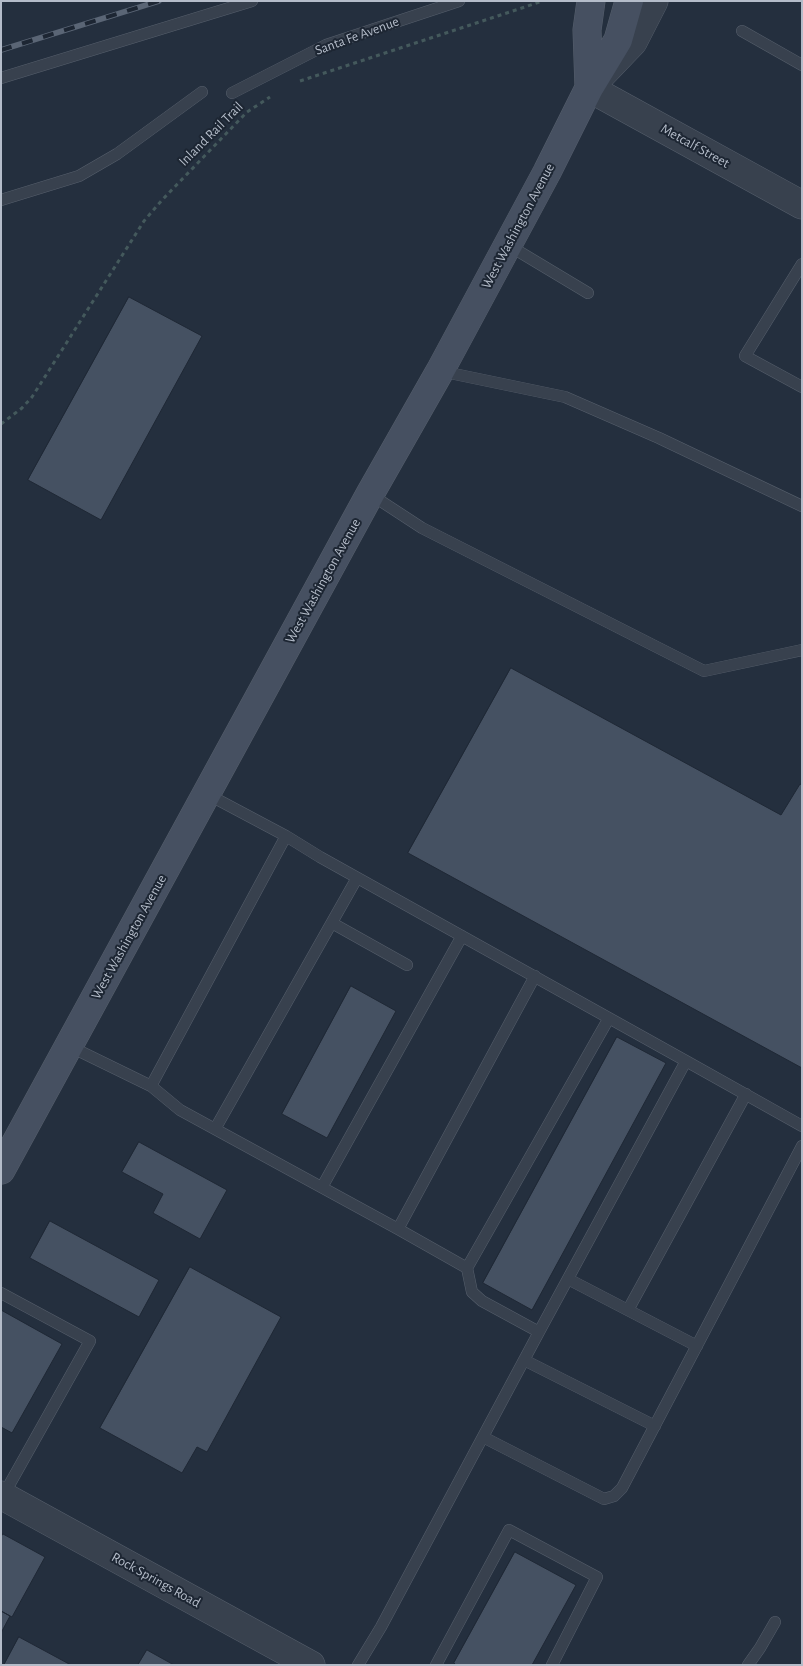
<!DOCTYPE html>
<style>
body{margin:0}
#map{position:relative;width:803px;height:1666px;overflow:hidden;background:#242f3e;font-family:"Alegreya Sans",sans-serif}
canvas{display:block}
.frame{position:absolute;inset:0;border:2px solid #b4bcc9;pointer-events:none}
</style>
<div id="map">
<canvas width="803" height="1666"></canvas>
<div class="frame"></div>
</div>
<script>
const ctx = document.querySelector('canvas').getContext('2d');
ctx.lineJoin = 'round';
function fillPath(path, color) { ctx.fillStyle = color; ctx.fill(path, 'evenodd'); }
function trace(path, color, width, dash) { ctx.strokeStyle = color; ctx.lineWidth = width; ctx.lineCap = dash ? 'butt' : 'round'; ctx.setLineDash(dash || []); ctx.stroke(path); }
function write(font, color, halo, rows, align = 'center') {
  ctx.font = font + ' "Alegreya Sans",sans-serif'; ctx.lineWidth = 4; ctx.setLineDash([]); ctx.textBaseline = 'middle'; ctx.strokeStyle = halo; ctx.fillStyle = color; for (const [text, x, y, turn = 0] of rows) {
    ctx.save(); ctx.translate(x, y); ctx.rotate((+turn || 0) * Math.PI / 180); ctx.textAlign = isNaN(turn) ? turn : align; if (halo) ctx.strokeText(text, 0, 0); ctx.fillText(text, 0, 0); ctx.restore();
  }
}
const building = new Path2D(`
 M 129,297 L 202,336 L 101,520 L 28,480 Z
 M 511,668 L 781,815 L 800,784 L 802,785 L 802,1068 L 408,853 Z
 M 351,986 L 396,1011 L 327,1138 L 282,1114 Z
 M 617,1037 L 666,1063 L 532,1310 L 483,1283 Z
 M 139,1142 L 227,1190 L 200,1239 L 153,1213 L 163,1194 L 122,1172 Z
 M 50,1221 L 159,1280 L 139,1317 L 30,1258 Z
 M 190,1267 L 281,1317 L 207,1452 L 197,1447 L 182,1473 L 100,1428 Z
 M 1,1310 L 62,1344 L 12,1433 L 1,1427 Z
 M 3,1534 L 45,1557 L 12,1617 L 1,1611 L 1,1537 Z
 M 515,1552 L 576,1585 L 532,1665 L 456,1665 L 454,1663 Z
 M 1,1611 L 10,1616 L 1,1633 Z
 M 19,1637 L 71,1665 L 4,1665 Z
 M 147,1650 L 174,1665 L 138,1665 Z`);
fillPath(building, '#455162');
trace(building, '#1f2835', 1);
const service = new Path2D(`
 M 742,31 L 802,65
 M 1,78 L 252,1
 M 232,93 L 326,45 L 459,1
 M 1,200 L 79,176 L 117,154 L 202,92
 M 508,245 L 588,293
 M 802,264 L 745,356 L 802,387
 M 440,371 L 565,397 L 659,438 L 802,506
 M 370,494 L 422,528 L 704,671 L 802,650
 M 332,923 L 407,965
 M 69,1046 L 151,1086 L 180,1110 L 398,1229 L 467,1268 L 472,1292 L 482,1301 L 539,1332 L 686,1061 L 320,857 L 286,836 L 207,794
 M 686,1061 L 802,1126
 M 151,1086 L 286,836
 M 215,1129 L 357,878
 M 322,1187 L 462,936
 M 398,1229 L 535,976
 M 467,1268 L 609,1018
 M 568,1279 L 697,1346
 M 1,1293 L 90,1341 L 3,1496
 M 628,1310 L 746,1094
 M 524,1360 L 655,1426
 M 483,1437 L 604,1499 L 614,1496 L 622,1488 L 802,1146
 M 358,1665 L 381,1627 L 539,1332
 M 436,1665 L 509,1530 L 597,1577 L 552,1665
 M 748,1665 L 760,1648 L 775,1622`);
const tertiary = new Path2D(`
 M 654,1 L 633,42 L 589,88 L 802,205
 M 1,1495 L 311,1665`);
const secondary = new Path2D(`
 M 589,88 L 587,30 L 591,1
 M 1,1170 L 370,494 L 440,371 L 547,172 L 589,88 L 618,40 L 629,1`);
trace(service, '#565f6c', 12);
trace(tertiary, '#565f6c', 29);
trace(secondary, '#565f6c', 29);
trace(new Path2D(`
 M 300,81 L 543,1
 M 1,424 L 22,408 L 32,397 L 144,221 L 162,200 L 247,112 L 270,97`), '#44595c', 3, [4, 4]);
trace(service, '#38414e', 11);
trace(tertiary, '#38414e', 28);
trace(secondary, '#465061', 28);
const rail = new Path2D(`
 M 1,50 L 159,1`);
trace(rail, '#5a6575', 5.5);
trace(rail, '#1d2633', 4, [11]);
write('14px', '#b4bcc9', '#1d2633', [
 ["Santa Fe Avenue",357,36,-20],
 ["Inland Rail Trail",211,134,-45],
 ["Metcalf Street",695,146,29],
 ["West Washington Avenue",518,226,-62],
 ["West Washington Avenue",323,581,-61],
 ["West Washington Avenue",129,937,-61],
 ["Rock Springs Road",156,1580,29]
]);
</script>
